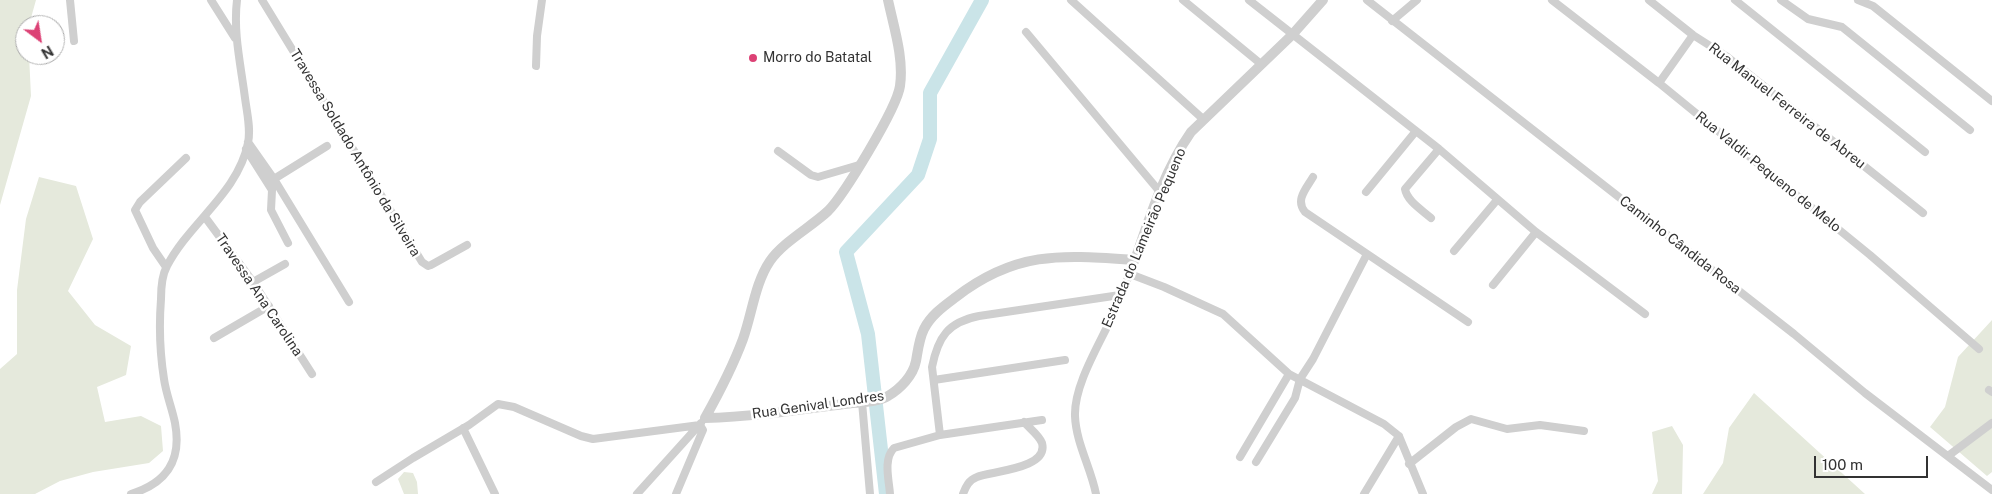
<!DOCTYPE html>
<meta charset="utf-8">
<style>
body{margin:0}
#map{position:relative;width:1992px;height:494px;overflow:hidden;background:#fff;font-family:"Public Sans",sans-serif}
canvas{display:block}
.north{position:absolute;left:15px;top:15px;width:50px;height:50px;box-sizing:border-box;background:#fff;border:1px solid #adadad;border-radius:50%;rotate:149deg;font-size:14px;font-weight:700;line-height:20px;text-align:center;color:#323232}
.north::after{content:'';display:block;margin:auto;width:18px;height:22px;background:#dc4175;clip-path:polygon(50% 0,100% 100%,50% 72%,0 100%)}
.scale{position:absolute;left:1814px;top:456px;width:114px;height:22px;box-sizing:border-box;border:2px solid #323232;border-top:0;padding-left:6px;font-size:15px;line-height:18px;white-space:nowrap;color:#323232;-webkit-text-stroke:4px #fff;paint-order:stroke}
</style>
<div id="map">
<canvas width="1992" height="494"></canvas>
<div class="north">N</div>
<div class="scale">100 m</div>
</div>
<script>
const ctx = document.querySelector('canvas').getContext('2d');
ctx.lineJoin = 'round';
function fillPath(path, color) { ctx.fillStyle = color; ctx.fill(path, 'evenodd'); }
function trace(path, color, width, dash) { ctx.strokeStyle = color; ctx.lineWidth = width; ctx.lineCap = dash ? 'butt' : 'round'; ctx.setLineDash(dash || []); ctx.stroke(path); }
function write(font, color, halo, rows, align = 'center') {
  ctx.font = font + ' "Public Sans",sans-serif'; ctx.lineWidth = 5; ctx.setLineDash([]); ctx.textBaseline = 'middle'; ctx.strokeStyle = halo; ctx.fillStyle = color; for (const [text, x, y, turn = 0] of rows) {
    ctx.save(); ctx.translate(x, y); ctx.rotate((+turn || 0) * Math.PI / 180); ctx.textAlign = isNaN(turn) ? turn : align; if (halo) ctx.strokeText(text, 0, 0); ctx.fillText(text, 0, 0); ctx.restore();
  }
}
fillPath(new Path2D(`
 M 0,0 L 36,0 L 29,25 L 25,25 L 25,55 L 29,55 L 31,96 L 0,205 Z
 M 39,177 L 76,186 L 93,239 L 68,291 L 95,325 L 131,346 L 126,375 L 97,387 L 105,422 L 141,416 L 161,426 L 163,451 L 149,463 L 93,472 L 60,481 L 35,494 L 0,494 L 0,369 L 17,354 L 17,290 L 26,219 Z
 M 1992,320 L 1992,472 L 1987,476 L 1930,427 L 1945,407 L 1958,357 Z
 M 1754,393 L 1865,494 L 1703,494 L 1723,463 L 1729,428 Z
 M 1672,426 L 1683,445 L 1682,494 L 1652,494 L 1658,481 L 1652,432 Z
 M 404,472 L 413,473 L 417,482 L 418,494 L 404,494 L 398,479 Z`), '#e5e9dc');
trace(new Path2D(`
 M 886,494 L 868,334 L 846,252 L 918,175 L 930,139 L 930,93 L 982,0`), '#cae4e8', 14);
trace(new Path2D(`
 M 70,0 L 74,41
 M 211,0 L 235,38
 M 262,0 L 422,262 L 428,266 L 431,265 L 467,245
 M 1071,0 L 1203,119
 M 1183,0 L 1261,64
 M 1249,0 L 1439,149 L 1536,232 L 1645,314
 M 1367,0 L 1794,334 L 1865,393 L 1992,490
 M 1552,0 L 1659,83 L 1870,255 L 1979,349
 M 1649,0 L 1693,35 L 1726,56 L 1923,213
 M 1735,0 L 1925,152
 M 1781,0 L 1808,19 L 1842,27 L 1970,130
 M 1858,0 L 1873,6 L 1992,101
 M 1392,21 L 1417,0
 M 1026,32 L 1160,192
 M 536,66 L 537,36 L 542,0
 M 1659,83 L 1693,35
 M 248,142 L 274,179 L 349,302
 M 246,149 L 272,190 L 271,210 L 288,243
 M 778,151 L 811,175 L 818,177 L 859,165
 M 1313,177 C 1306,189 1295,200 1305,212 L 1468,322
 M 274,179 L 327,146
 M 1366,192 L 1416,131
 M 205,217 L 253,282 L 312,374
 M 1431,218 C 1422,210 1407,201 1405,189 L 1439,149
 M 1454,251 L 1497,200
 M 166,267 L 153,248 L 135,210 L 140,202 L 186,158
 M 1130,274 L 1164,287 L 1223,314 L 1289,374 L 1384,424 L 1399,436 L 1423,494
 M 253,282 L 285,264
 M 1493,285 L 1536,232
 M 214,338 L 269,306
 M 934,380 L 1065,360
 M 1989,390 L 1992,392
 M 862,402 L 870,494
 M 463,428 L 495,494
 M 940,435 L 932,367 C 938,337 948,322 979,316 L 1120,295
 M 1948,456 L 1992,423
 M 1240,457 L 1289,374
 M 1256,462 L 1295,398 L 1300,379 L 1313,359 L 1367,254
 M 1409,464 L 1456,427 L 1471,419 L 1507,429 L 1540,425 L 1584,431
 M 376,482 L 413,458 L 469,425 L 498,404 L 514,407 L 581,436 L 593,439 L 700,425 L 703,430 L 700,437 L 676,494
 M 131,494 C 167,483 182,460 175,423 C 172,408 166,394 164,379 C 160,354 159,325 161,299 C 161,289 162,275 167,266 C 189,223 238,193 248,143 C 251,129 247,113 245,98 C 241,66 233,33 237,0
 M 637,494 L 701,423
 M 890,494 C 889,480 883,459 894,448 L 940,435 L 1042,420
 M 963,494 C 966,486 969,480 977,477 C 991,471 1049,469 1042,443 C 1039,435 1029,428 1024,422
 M 1096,494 C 1091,468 1076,443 1075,416 C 1074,387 1096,350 1109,323 C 1118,303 1127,281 1135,260
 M 1364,494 L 1399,436`), '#cfcfcf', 8);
trace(new Path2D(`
 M 705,418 C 751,417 798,410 844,404 C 857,402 877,403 888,396 C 900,389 913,376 916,361 C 918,350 919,339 924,329 C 931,315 944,306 956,297 C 1017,250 1063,255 1135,260 C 1150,216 1165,169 1191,132 L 1292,35 L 1323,0
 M 705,418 C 719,393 733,366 743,339 C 752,314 755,283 770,261 C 783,242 811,227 828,211 C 844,195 897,108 900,86 C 904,58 894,28 888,0`), '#cfcfcf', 10);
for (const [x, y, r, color] of [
 [753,58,5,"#dc4175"]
]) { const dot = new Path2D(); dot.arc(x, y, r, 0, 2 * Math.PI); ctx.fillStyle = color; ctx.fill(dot); trace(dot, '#fff', 2); }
write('14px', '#323232', '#fff', [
 ["Morro do Batatal",763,58]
], 'left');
write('14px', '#323232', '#fff', [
 ["Rua Manuel Ferreira de Abreu",1787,106,38],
 ["Travessa Soldado Antônio da Silveira",355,153,59],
 ["Rua Valdir Pequeno de Melo",1768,172,39],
 ["Estrada do Lameirão Pequeno",1144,238,-67],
 ["Caminho Cândida Rosa",1680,245,38],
 ["Travessa Ana Carolina",259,295,56],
 ["Rua Genival Londres",818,405,-8]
]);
</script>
